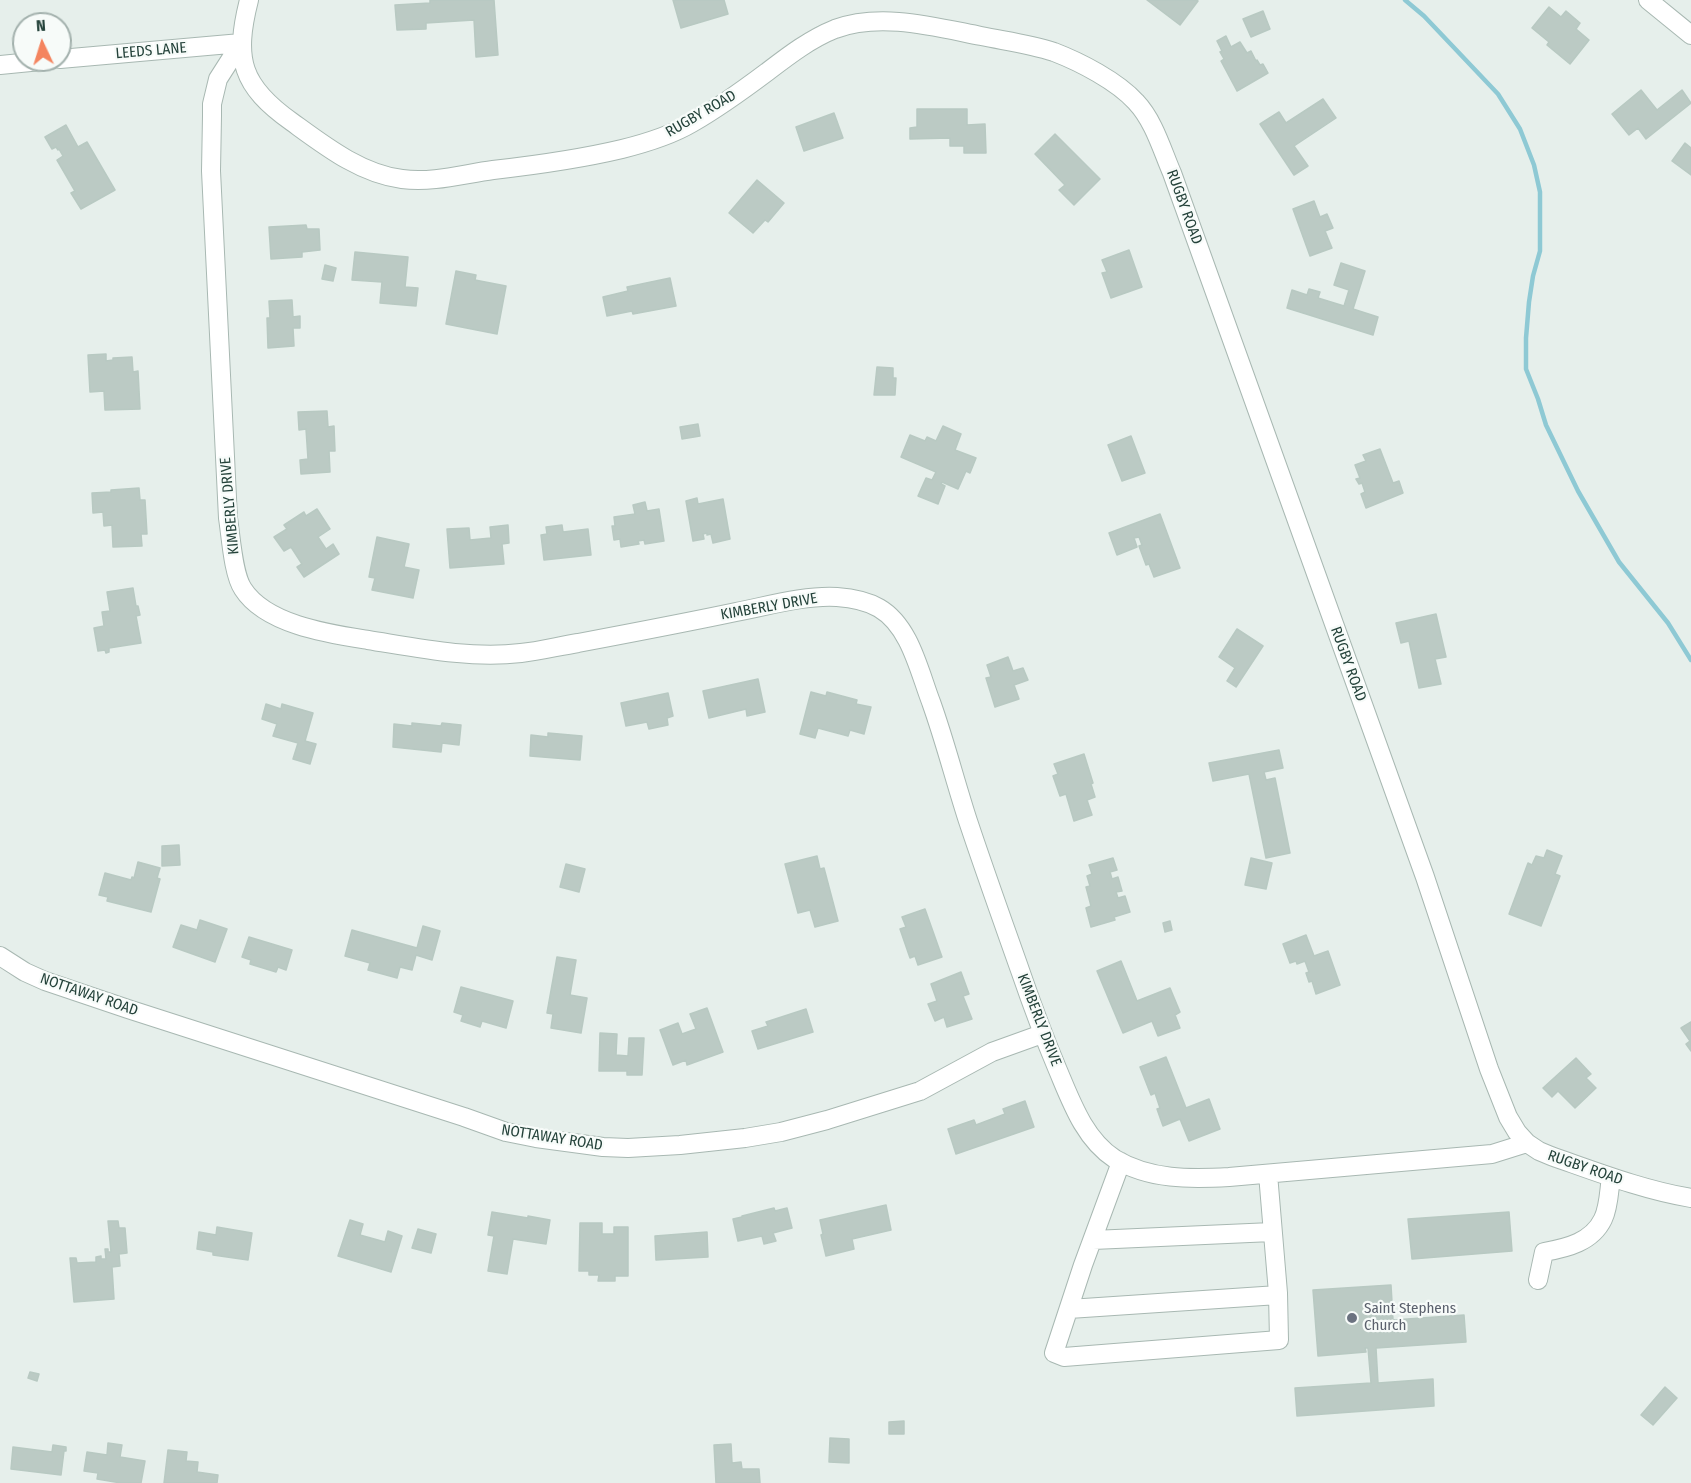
<!DOCTYPE html>
<style>
body{margin:0}
#map{position:relative;width:1691px;height:1483px;overflow:hidden;background:#e6efeb;font-family:"Fira Sans Condensed",sans-serif}
canvas{display:block}
.north{position:absolute;left:12px;top:12px;width:60px;height:60px;box-sizing:border-box;background:#f7fbf9;border:2px solid #a3b1ad;border-radius:50%;rotate:356deg;font-size:16px;font-weight:700;line-height:24px;text-align:center;color:#24423a}
.north::after{content:'';display:block;margin:auto;width:21px;height:27px;background:#f4845f;clip-path:polygon(50% 0,100% 100%,50% 72%,0 100%)}
</style>
<div id="map">
<canvas width="1691" height="1483"></canvas>
<div class="north">N</div>
</div>
<script>
const ctx = document.querySelector('canvas').getContext('2d');
ctx.lineJoin = 'round';
function trace(path, color, width, dash) { ctx.strokeStyle = color; ctx.lineWidth = width; ctx.lineCap = dash ? 'butt' : 'round'; ctx.setLineDash(dash || []); ctx.stroke(path); }
function fillPath(path, color) { ctx.fillStyle = color; ctx.fill(path, 'evenodd'); }
function write(font, color, halo, rows, align = 'center') {
  ctx.font = font + ' "Fira Sans Condensed",sans-serif'; ctx.lineWidth = 4.5; ctx.setLineDash([]); ctx.textBaseline = 'middle'; ctx.strokeStyle = halo; ctx.fillStyle = color; for (const [text, x, y, turn = 0] of rows) {
    ctx.save(); ctx.translate(x, y); ctx.rotate((+turn || 0) * Math.PI / 180); ctx.textAlign = isNaN(turn) ? turn : align; if (halo) ctx.strokeText(text, 0, 0); ctx.fillText(text, 0, 0); ctx.restore();
  }
}
trace(new Path2D(`
 M 1405,0 L 1424,16 L 1498,94 L 1520,129 L 1534,165 L 1540,192 L 1540,251 L 1533,276 L 1529,302 L 1526,338 L 1526,369 L 1538,399 L 1546,425 L 1578,491 L 1619,562 L 1668,623 L 1691,660`), '#8ec9d4', 4.5);
const building = new Path2D(`
 M 430,0 L 494,0 L 498,55 L 476,57 L 474,20 L 426,23 L 426,29 L 397,30 L 395,5 L 430,3 Z
 M 673,0 L 724,0 L 728,14 L 681,28 Z
 M 1147,0 L 1196,0 L 1198,1 L 1180,25 Z
 M 1549,7 L 1561,17 L 1566,11 L 1580,23 L 1576,29 L 1589,40 L 1570,64 L 1547,45 L 1549,42 L 1532,28 Z
 M 1263,11 L 1270,29 L 1251,37 L 1243,19 Z
 M 1226,36 L 1231,47 L 1240,42 L 1247,53 L 1251,51 L 1256,61 L 1257,60 L 1260,65 L 1263,64 L 1268,73 L 1237,91 L 1221,61 L 1224,59 L 1220,52 L 1222,51 L 1217,41 Z
 M 1641,90 L 1657,110 L 1682,90 L 1691,103 L 1646,139 L 1638,128 L 1629,135 L 1612,114 Z
 M 1323,99 L 1336,118 L 1294,146 L 1308,166 L 1294,175 L 1260,124 L 1279,112 L 1286,123 Z
 M 917,109 L 967,109 L 967,125 L 985,124 L 986,153 L 964,153 L 964,146 L 950,146 L 950,138 L 910,139 L 910,128 L 917,127 Z
 M 834,113 L 843,138 L 804,151 L 796,127 Z
 M 66,125 L 78,147 L 87,142 L 115,190 L 81,209 L 71,193 L 75,191 L 57,160 L 63,156 L 59,149 L 58,150 L 56,147 L 52,149 L 45,137 Z
 M 1055,134 L 1100,179 L 1074,205 L 1059,190 L 1065,185 L 1035,154 Z
 M 1685,143 L 1691,148 L 1691,175 L 1672,161 Z
 M 757,180 L 784,203 L 768,222 L 765,220 L 753,233 L 729,213 Z
 M 1314,201 L 1320,217 L 1327,214 L 1333,228 L 1325,231 L 1332,248 L 1310,256 L 1293,209 Z
 M 306,225 L 307,229 L 319,229 L 320,250 L 302,252 L 302,257 L 271,259 L 269,227 Z
 M 1129,250 L 1142,287 L 1111,298 L 1102,273 L 1107,272 L 1102,260 Z
 M 355,252 L 408,257 L 405,287 L 418,288 L 416,306 L 380,303 L 382,282 L 352,280 Z
 M 1341,263 L 1365,271 L 1353,309 L 1378,317 L 1373,335 L 1287,308 L 1292,290 L 1307,295 L 1309,289 L 1320,292 L 1318,298 L 1344,306 L 1349,290 L 1334,285 Z
 M 325,265 L 336,268 L 333,281 L 322,279 Z
 M 456,271 L 476,275 L 475,280 L 506,286 L 497,334 L 446,324 Z
 M 670,278 L 676,306 L 633,314 L 632,311 L 607,316 L 603,297 L 628,291 L 627,287 Z
 M 292,300 L 293,317 L 300,316 L 300,328 L 293,328 L 294,346 L 268,348 L 267,318 L 270,318 L 269,301 Z
 M 106,354 L 106,361 L 113,360 L 113,358 L 132,357 L 133,372 L 138,371 L 140,409 L 105,410 L 104,391 L 90,392 L 88,355 Z
 M 877,367 L 893,368 L 893,378 L 896,378 L 895,395 L 874,395 Z
 M 327,411 L 328,427 L 334,426 L 335,451 L 329,451 L 330,472 L 301,474 L 300,460 L 308,459 L 306,429 L 299,430 L 298,412 Z
 M 698,424 L 700,436 L 682,439 L 680,427 Z
 M 943,426 L 961,434 L 955,450 L 976,458 L 970,473 L 966,471 L 958,489 L 942,482 L 941,484 L 945,486 L 938,504 L 918,496 L 926,478 L 932,480 L 936,472 L 901,457 L 910,435 L 925,441 L 927,437 L 936,441 Z
 M 1131,436 L 1145,473 L 1122,481 L 1108,445 Z
 M 1380,449 L 1393,483 L 1399,481 L 1403,493 L 1366,508 L 1361,494 L 1365,492 L 1362,483 L 1359,484 L 1356,479 L 1360,478 L 1355,465 L 1366,461 L 1363,455 Z
 M 139,488 L 140,500 L 145,500 L 147,534 L 141,534 L 142,546 L 113,547 L 112,525 L 104,526 L 103,512 L 93,513 L 92,493 L 111,492 L 111,490 Z
 M 697,498 L 698,504 L 723,499 L 730,539 L 713,543 L 711,534 L 707,535 L 707,533 L 703,534 L 704,539 L 693,541 L 686,501 Z
 M 645,502 L 647,511 L 659,509 L 664,541 L 645,544 L 644,540 L 638,541 L 639,544 L 621,547 L 620,539 L 614,540 L 612,526 L 615,526 L 614,517 L 635,514 L 633,505 Z
 M 317,509 L 330,529 L 318,537 L 326,549 L 333,544 L 339,554 L 304,577 L 297,567 L 302,564 L 291,547 L 284,551 L 274,537 L 287,529 L 284,525 L 304,512 L 306,516 Z
 M 1160,514 L 1180,568 L 1154,577 L 1149,564 L 1146,565 L 1139,546 L 1142,545 L 1139,537 L 1134,538 L 1137,547 L 1117,555 L 1109,533 Z
 M 508,525 L 509,543 L 502,544 L 504,564 L 450,568 L 447,529 L 469,528 L 470,540 L 491,538 L 490,527 Z
 M 562,525 L 563,532 L 588,529 L 591,555 L 544,560 L 541,535 L 547,534 L 546,527 Z
 M 377,537 L 409,544 L 404,567 L 419,570 L 413,598 L 372,590 L 375,578 L 369,577 Z
 M 133,588 L 136,606 L 138,606 L 140,615 L 136,616 L 141,643 L 109,648 L 109,652 L 106,653 L 105,650 L 98,651 L 94,628 L 104,626 L 102,612 L 110,611 L 107,592 Z
 M 1436,614 L 1446,657 L 1435,659 L 1441,684 L 1419,688 L 1409,641 L 1401,643 L 1396,623 Z
 M 1237,629 L 1263,646 L 1236,687 L 1227,681 L 1235,668 L 1219,657 Z
 M 1008,657 L 1013,671 L 1023,668 L 1028,680 L 1014,685 L 1019,699 L 995,707 L 986,678 L 991,677 L 987,665 Z
 M 758,679 L 765,712 L 747,716 L 746,709 L 709,718 L 703,691 Z
 M 811,692 L 826,696 L 827,692 L 857,700 L 856,704 L 871,707 L 864,734 L 850,730 L 848,736 L 818,728 L 815,738 L 800,734 Z
 M 668,693 L 673,716 L 667,718 L 668,725 L 649,729 L 647,722 L 626,726 L 621,703 Z
 M 266,704 L 281,709 L 282,704 L 313,713 L 305,741 L 316,744 L 310,764 L 293,759 L 298,743 L 273,736 L 277,724 L 262,719 Z
 M 412,723 L 441,726 L 442,723 L 461,725 L 459,745 L 442,743 L 441,752 L 393,747 L 394,724 L 412,726 Z
 M 548,733 L 582,736 L 580,760 L 530,756 L 531,735 L 548,737 Z
 M 1279,750 L 1283,768 L 1264,772 L 1266,780 L 1275,778 L 1290,853 L 1266,858 L 1249,774 L 1213,781 L 1209,763 Z
 M 1084,754 L 1093,783 L 1091,784 L 1095,797 L 1087,800 L 1092,815 L 1074,821 L 1066,794 L 1060,796 L 1053,776 L 1058,774 L 1054,764 Z
 M 179,845 L 180,865 L 162,866 L 162,846 Z
 M 1547,850 L 1562,856 L 1555,874 L 1560,876 L 1541,926 L 1509,914 L 1528,863 L 1532,865 L 1536,856 L 1544,858 Z
 M 817,856 L 820,869 L 824,868 L 838,921 L 815,927 L 810,910 L 798,913 L 785,864 Z
 M 1113,858 L 1117,870 L 1110,872 L 1112,879 L 1118,877 L 1122,891 L 1116,892 L 1118,898 L 1125,896 L 1130,912 L 1114,917 L 1115,920 L 1091,927 L 1086,908 L 1091,906 L 1086,887 L 1090,886 L 1087,876 L 1092,874 L 1089,865 Z
 M 1251,858 L 1272,863 L 1266,889 L 1245,885 Z
 M 138,862 L 160,868 L 157,878 L 160,879 L 151,912 L 107,901 L 108,897 L 99,895 L 105,873 L 131,880 L 132,877 L 134,878 Z
 M 566,864 L 585,869 L 579,892 L 560,887 Z
 M 925,909 L 942,957 L 918,965 L 915,956 L 910,958 L 900,929 L 906,927 L 902,917 Z
 M 200,920 L 227,929 L 215,962 L 173,947 L 181,925 L 197,930 Z
 M 1170,921 L 1172,930 L 1165,932 L 1163,923 Z
 M 423,926 L 440,931 L 432,960 L 416,955 L 412,970 L 400,967 L 397,978 L 368,970 L 370,963 L 345,956 L 352,930 L 417,948 Z
 M 1306,935 L 1314,956 L 1328,951 L 1340,985 L 1316,994 L 1312,981 L 1309,982 L 1306,973 L 1309,972 L 1305,961 L 1297,964 L 1296,961 L 1290,963 L 1283,944 Z
 M 249,937 L 292,950 L 286,970 L 278,967 L 276,972 L 250,964 L 251,960 L 242,957 Z
 M 557,957 L 576,960 L 570,995 L 587,998 L 581,1033 L 551,1028 L 553,1014 L 547,1013 Z
 M 1121,961 L 1137,1001 L 1170,988 L 1180,1012 L 1175,1015 L 1180,1028 L 1158,1036 L 1152,1021 L 1123,1033 L 1097,971 Z
 M 961,972 L 969,994 L 963,996 L 972,1019 L 947,1027 L 944,1017 L 935,1021 L 928,1004 L 937,1001 L 931,984 Z
 M 461,987 L 513,1001 L 506,1028 L 482,1021 L 480,1027 L 461,1021 L 463,1015 L 454,1012 Z
 M 707,1008 L 723,1052 L 687,1065 L 686,1060 L 673,1065 L 660,1030 L 678,1023 L 682,1034 L 696,1029 L 690,1014 Z
 M 806,1009 L 813,1032 L 758,1049 L 752,1031 L 768,1026 L 766,1022 Z
 M 1691,1022 L 1691,1051 L 1686,1044 L 1690,1041 L 1681,1028 Z
 M 600,1033 L 617,1034 L 616,1055 L 628,1056 L 629,1038 L 644,1038 L 642,1075 L 627,1075 L 627,1071 L 599,1071 Z
 M 1166,1057 L 1186,1108 L 1209,1099 L 1220,1129 L 1189,1141 L 1180,1119 L 1163,1126 L 1157,1109 L 1160,1108 L 1155,1093 L 1151,1095 L 1140,1067 Z
 M 1576,1058 L 1591,1074 L 1586,1078 L 1596,1088 L 1575,1108 L 1558,1091 L 1552,1097 L 1543,1088 Z
 M 1025,1101 L 1034,1127 L 956,1154 L 948,1129 L 974,1120 L 976,1125 L 1005,1114 L 1003,1109 Z
 M 886,1205 L 891,1230 L 852,1239 L 854,1249 L 826,1256 L 821,1235 L 823,1234 L 820,1220 Z
 M 774,1208 L 775,1211 L 787,1208 L 792,1228 L 773,1233 L 776,1241 L 764,1244 L 762,1236 L 738,1241 L 733,1219 L 742,1217 L 742,1216 Z
 M 492,1212 L 528,1218 L 528,1216 L 550,1220 L 546,1244 L 513,1239 L 507,1274 L 488,1271 L 494,1236 L 488,1235 Z
 M 1509,1212 L 1512,1251 L 1412,1259 L 1408,1219 Z
 M 350,1220 L 363,1224 L 360,1235 L 385,1242 L 388,1231 L 402,1236 L 391,1272 L 338,1256 Z
 M 108,1221 L 118,1221 L 119,1228 L 125,1228 L 127,1253 L 119,1254 L 120,1266 L 112,1267 L 114,1299 L 74,1302 L 70,1258 L 76,1258 L 77,1263 L 96,1262 L 96,1257 L 101,1256 L 101,1259 L 106,1259 L 105,1249 L 108,1249 L 108,1252 L 111,1252 Z
 M 580,1223 L 602,1223 L 602,1234 L 614,1234 L 614,1227 L 628,1227 L 628,1276 L 615,1276 L 615,1281 L 598,1281 L 599,1275 L 589,1275 L 589,1271 L 579,1271 Z
 M 217,1227 L 252,1233 L 248,1260 L 213,1255 L 213,1252 L 197,1249 L 199,1232 L 216,1235 Z
 M 418,1229 L 436,1234 L 431,1253 L 412,1248 Z
 M 707,1232 L 708,1257 L 656,1260 L 655,1236 Z
 M 1391,1285 L 1393,1320 L 1464,1315 L 1466,1342 L 1376,1348 L 1378,1383 L 1433,1379 L 1434,1406 L 1297,1416 L 1295,1388 L 1371,1383 L 1368,1348 L 1365,1348 L 1366,1352 L 1318,1356 L 1313,1290 Z
 M 30,1372 L 39,1374 L 37,1381 L 28,1378 Z
 M 1665,1387 L 1677,1398 L 1653,1425 L 1641,1415 Z
 M 904,1421 L 904,1434 L 889,1434 L 889,1422 Z
 M 830,1438 L 849,1439 L 849,1463 L 829,1462 Z
 M 108,1443 L 122,1445 L 120,1457 L 145,1461 L 141,1483 L 121,1483 L 97,1479 L 98,1473 L 84,1471 L 87,1452 L 107,1455 Z
 M 731,1444 L 732,1463 L 741,1462 L 742,1469 L 759,1469 L 760,1483 L 716,1483 L 714,1445 Z
 M 53,1445 L 66,1447 L 66,1451 L 64,1451 L 61,1475 L 11,1469 L 13,1447 L 52,1452 Z
 M 168,1450 L 187,1452 L 186,1461 L 198,1462 L 197,1472 L 218,1475 L 217,1483 L 164,1483 Z`);
fillPath(building, '#bbcac4');
trace(building, '#b8c9c2', 1.5);
const minor = new Path2D(`
 M 249,0 C 234,59 241,86 292,122 C 325,146 361,174 402,179 C 433,183 463,174 493,170 C 537,165 580,159 622,149 C 646,143 670,136 692,123 C 718,108 743,90 767,72 C 788,56 810,39 835,29 C 881,12 935,27 981,36 C 1005,41 1030,44 1054,52 C 1080,62 1117,81 1136,102 C 1154,121 1162,150 1172,173 L 1425,877 L 1489,1069 L 1508,1117 L 1517,1132 L 1527,1143 L 1539,1151 L 1551,1156 C 1597,1172 1643,1190 1691,1198
 M 1648,0 L 1691,35
 M 241,43 L 218,79 L 212,104 L 212,116 L 211,171 L 228,518 C 231,537 233,574 243,589 C 266,625 330,634 368,640 C 418,648 470,659 521,653 C 540,651 559,646 578,643 C 631,633 684,623 736,612 C 767,606 806,595 837,597 C 851,598 867,601 879,608 C 910,626 919,671 931,702 C 945,741 955,781 968,821 C 985,872 1003,922 1021,973 C 1032,1005 1044,1037 1057,1068 C 1071,1101 1084,1139 1115,1159 C 1150,1180 1190,1179 1229,1177 L 1492,1154 L 1527,1143
 M 60,59 L 241,43
 M 0,65 L 51,60
 M 0,956 L 25,972 L 45,981 L 128,1009 L 464,1117 L 506,1132 L 536,1138 L 603,1147 L 628,1148 L 680,1145 L 745,1138 L 781,1132 L 827,1120 L 920,1091 L 992,1052 L 1042,1034
 M 1121,1162 L 1083,1265 L 1054,1353 L 1064,1357 L 1279,1340 L 1278,1293 L 1268,1174
 M 1093,1240 L 1272,1232
 M 1538,1280 L 1544,1252 C 1567,1248 1592,1242 1603,1219 C 1609,1207 1609,1190 1611,1177
 M 1069,1309 L 1278,1295`);
trace(minor, '#a8b8b2', 20);
trace(minor, '#fff', 18);
for (const [x, y, r, color] of [
 [1352,1318,6,"#6b7280"]
]) { const dot = new Path2D(); dot.arc(x, y, r, 0, 2 * Math.PI); ctx.fillStyle = color; ctx.fill(dot); trace(dot, '#f7fbf9', 2); }
write('15px', '#24423a', '#f7fbf9', [
 ["LEEDS LANE",151,51,-5],
 ["RUGBY ROAD",701,114,-30],
 ["RUGBY ROAD",1184,207,70],
 ["KIMBERLY DRIVE",230,506,-95],
 ["KIMBERLY DRIVE",769,607,-10],
 ["RUGBY ROAD",1348,664,70],
 ["NOTTAWAY ROAD",89,995,19],
 ["KIMBERLY DRIVE",1039,1020,69],
 ["NOTTAWAY ROAD",552,1138,9],
 ["RUGBY ROAD",1585,1168,19]
]);
write('15px', '#5b616d', '#f7fbf9', [
 ["Saint Stephens",1364,1309],
 ["Church",1364,1326]
], 'left');
</script>
